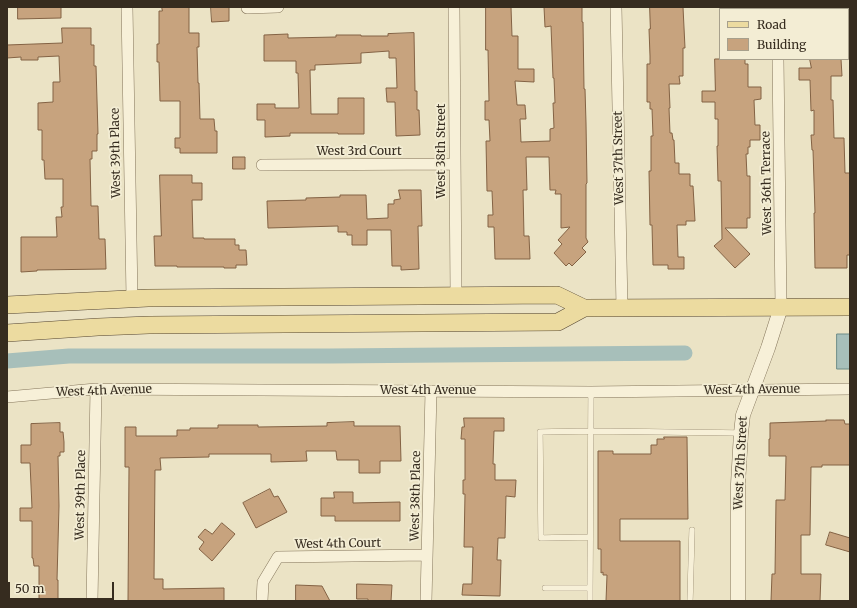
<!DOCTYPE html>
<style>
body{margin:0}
#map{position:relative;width:857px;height:608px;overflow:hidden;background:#ebe3c5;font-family:Merriweather,serif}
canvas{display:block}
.frame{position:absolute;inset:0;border:8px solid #362c1f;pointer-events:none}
.legend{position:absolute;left:719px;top:8px;width:130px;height:52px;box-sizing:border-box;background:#f3edd4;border:1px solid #a7a08c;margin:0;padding:5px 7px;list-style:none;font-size:12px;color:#362c1f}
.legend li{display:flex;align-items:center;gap:8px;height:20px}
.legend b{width:20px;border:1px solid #a7a08c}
.scale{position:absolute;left:8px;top:582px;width:106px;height:18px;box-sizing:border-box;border:2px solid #362c1f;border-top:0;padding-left:5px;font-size:12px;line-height:14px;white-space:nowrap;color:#362c1f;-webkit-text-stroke:3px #f3edd4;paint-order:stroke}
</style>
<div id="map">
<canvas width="857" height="608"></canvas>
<div class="frame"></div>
<ul class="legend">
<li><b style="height:5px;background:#ecdba0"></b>Road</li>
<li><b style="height:11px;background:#c7a37e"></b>Building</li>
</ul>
<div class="scale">50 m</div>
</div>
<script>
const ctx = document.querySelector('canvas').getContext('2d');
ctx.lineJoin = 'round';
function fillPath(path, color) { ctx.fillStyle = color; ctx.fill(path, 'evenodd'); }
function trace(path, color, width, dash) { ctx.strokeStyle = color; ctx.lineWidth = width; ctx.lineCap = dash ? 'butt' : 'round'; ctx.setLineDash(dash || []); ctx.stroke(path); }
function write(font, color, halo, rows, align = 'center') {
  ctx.font = font + ' Merriweather,serif'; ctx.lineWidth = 3.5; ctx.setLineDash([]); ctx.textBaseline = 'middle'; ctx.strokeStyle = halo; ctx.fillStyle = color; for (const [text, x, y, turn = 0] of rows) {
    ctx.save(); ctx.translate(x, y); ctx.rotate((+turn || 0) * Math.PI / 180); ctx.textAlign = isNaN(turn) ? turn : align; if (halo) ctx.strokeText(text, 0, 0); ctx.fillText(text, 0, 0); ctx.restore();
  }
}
const water = new Path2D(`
 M 837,334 L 850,334 L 850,369 L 837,369 Z`);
fillPath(water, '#a7bfba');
trace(water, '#6e8d88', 1);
trace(new Path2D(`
 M 7,361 L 69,356 L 330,356 L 685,353`), '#a7bfba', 15);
const building = new Path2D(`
 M 18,7 L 61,7 L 61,18 L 18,19 Z
 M 162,7 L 189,7 L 189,33 L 199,33 L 199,47 L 197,47 L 198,83 L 199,83 L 200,119 L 214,119 L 215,131 L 217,131 L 217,153 L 180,153 L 180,148 L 175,148 L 175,138 L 180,138 L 180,101 L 160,101 L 159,62 L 157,62 L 157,44 L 159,44 L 159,11 L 162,11 Z
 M 211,7 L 229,7 L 229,21 L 212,22 Z
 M 486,7 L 511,7 L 512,36 L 518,36 L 518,69 L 534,69 L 534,82 L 515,81 L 517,105 L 525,105 L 526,119 L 520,119 L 521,142 L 550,141 L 550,129 L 554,128 L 553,103 L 555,103 L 554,78 L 553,78 L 551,26 L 545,27 L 544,7 L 582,7 L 582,22 L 583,22 L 584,89 L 585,89 L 586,123 L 587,183 L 586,184 L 586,238 L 588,242 L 582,248 L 586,252 L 572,266 L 569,263 L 566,266 L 554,253 L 562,244 L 558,240 L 570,227 L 561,228 L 561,194 L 555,194 L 556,190 L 550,190 L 549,157 L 526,157 L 527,190 L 523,190 L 524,236 L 529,236 L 530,259 L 495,259 L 494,227 L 488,227 L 488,215 L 493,215 L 492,191 L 487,191 L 486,141 L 490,141 L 489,120 L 485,120 L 485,101 L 489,101 L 488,50 L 486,50 Z
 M 650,7 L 683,7 L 685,48 L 683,48 L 683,76 L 679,76 L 680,84 L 669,84 L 670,108 L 669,108 L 670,133 L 672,133 L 673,140 L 674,140 L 675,163 L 679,163 L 679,174 L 690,174 L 690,186 L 693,186 L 695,221 L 686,221 L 686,225 L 677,225 L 678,257 L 684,257 L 684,269 L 668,269 L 668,265 L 653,265 L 652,225 L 650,225 L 649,171 L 651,171 L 651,136 L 653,136 L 652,109 L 650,109 L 650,102 L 647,102 L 647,64 L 650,64 L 650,56 L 649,29 L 650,29 Z
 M 62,28 L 91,28 L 91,45 L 94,45 L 94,66 L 96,66 L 98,134 L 97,134 L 97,151 L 92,151 L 92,159 L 90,159 L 91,206 L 98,206 L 99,239 L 105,239 L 106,269 L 37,270 L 37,271 L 21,272 L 21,237 L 57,237 L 56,217 L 62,217 L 61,207 L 63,207 L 63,179 L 45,179 L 44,160 L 42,160 L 42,130 L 38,130 L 38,103 L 53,102 L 53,82 L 60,82 L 59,56 L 38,57 L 38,60 L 21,60 L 21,57 L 7,58 L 7,45 L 62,43 Z
 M 414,33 L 415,91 L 417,91 L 417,110 L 419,110 L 420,135 L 396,136 L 395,102 L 387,102 L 386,88 L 397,88 L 396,58 L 389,58 L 389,51 L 361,53 L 361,63 L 315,65 L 315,70 L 310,70 L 311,114 L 338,114 L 338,98 L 364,98 L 364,134 L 338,134 L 338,133 L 290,133 L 290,136 L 265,137 L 265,120 L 257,120 L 257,104 L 275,104 L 275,108 L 299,108 L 298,73 L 296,73 L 296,61 L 264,61 L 264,35 L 288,34 L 288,38 L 336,37 L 336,35 L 361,35 L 361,36 L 388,36 L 388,34 Z
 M 715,59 L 745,59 L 745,64 L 748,64 L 748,87 L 761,87 L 761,99 L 754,100 L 755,125 L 760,125 L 760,140 L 750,140 L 750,147 L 748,147 L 748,154 L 746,154 L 747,176 L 750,176 L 750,218 L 747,218 L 747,228 L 725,228 L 750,254 L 735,268 L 714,246 L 722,239 L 721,181 L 718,181 L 717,146 L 718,146 L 718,119 L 715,119 L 715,102 L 702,102 L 702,91 L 715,91 Z
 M 810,59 L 841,59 L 842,76 L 831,76 L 831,100 L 833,100 L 834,138 L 844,138 L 845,173 L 850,173 L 850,255 L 847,255 L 847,268 L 815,268 L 814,213 L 815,213 L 813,150 L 812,150 L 811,135 L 814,135 L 814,110 L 811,111 L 810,80 L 799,80 L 799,68 L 811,68 Z
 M 233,157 L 245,157 L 245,169 L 233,169 Z
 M 160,175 L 192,175 L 192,183 L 202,183 L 202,200 L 192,200 L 193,238 L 204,238 L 204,239 L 235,239 L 235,245 L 239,245 L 239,250 L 246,250 L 247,265 L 236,265 L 236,268 L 224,268 L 224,267 L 177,267 L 177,266 L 155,266 L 154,236 L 161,236 Z
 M 399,190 L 421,190 L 422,226 L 418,226 L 419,269 L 401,270 L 401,266 L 392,266 L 391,230 L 367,230 L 367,245 L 352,245 L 352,235 L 347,235 L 347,232 L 338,232 L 338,226 L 268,228 L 267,201 L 306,200 L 306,198 L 340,197 L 340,195 L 366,195 L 367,219 L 388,218 L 388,204 L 394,204 L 394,200 L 400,199 Z
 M 464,418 L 504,418 L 504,431 L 494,431 L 493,464 L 495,464 L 495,480 L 516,480 L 515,497 L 506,496 L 505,538 L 498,538 L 497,560 L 501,560 L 500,596 L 462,595 L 463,584 L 472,584 L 473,547 L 464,547 L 465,494 L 463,494 L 463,480 L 465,480 L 465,439 L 461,439 L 462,427 L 464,427 Z
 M 826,420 L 844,420 L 845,424 L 850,424 L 850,465 L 822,465 L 822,467 L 811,467 L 810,535 L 801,535 L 801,574 L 821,574 L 820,601 L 771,601 L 772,574 L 775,574 L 776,500 L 785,500 L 786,456 L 769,456 L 769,439 L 770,439 L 770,423 L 826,421 Z
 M 354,422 L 354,426 L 400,426 L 401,461 L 380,461 L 380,473 L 359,473 L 359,460 L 337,460 L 336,451 L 306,451 L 307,461 L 271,462 L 271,454 L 209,454 L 209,457 L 160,458 L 161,470 L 155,470 L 154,579 L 163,579 L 163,589 L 224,588 L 224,601 L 128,601 L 129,467 L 125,467 L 125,427 L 136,427 L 136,436 L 177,436 L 177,430 L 190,430 L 190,428 L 218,428 L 218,425 L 258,425 L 258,427 L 327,426 L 327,423 Z
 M 60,423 L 60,432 L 63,432 L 64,442 L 64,452 L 60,452 L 60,456 L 58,456 L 59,506 L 57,580 L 58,580 L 58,601 L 39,601 L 39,566 L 34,566 L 33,558 L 32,558 L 32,521 L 20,521 L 20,508 L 32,508 L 30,463 L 21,463 L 21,445 L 31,445 L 31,424 Z
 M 664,437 L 687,437 L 688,519 L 620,519 L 620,541 L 680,541 L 680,601 L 606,601 L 607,575 L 603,575 L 603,572 L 601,573 L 601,549 L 598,549 L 598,451 L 613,451 L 613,454 L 651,454 L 651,445 L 657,445 L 657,439 L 664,439 Z
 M 270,489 L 274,497 L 278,496 L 287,512 L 256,528 L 243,503 Z
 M 334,492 L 353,492 L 353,503 L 400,502 L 400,521 L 335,521 L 335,516 L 321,516 L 321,498 L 334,498 Z
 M 222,523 L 235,534 L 212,561 L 199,549 L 204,542 L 198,537 L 205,529 L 212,534 Z
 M 830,532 L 850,538 L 850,552 L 826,545 Z
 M 357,584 L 392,585 L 391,601 L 368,601 L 368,599 L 357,599 Z
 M 296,585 L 322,586 L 330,601 L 296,601 Z`);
fillPath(building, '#c7a37e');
trace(building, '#836244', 1);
const service = new Path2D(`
 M 590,537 L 541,538 L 540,432 L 591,431 L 740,433
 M 545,588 L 590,588 L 590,601
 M 590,588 L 591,392
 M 690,601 L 692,530`);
const minor = new Path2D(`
 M 127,7 L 132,298
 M 454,7 L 456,296
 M 616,7 L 622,308
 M 777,7 L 777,9
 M 247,8 L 278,7
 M 778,59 L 781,307
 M 262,165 L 455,164
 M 7,397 L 96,389 L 591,392 L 850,389
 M 92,601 L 96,389
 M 262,601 L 263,582 L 278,557 L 427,555
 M 426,601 L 431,391`);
const tertiary = new Path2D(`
 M 738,601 L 738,484 L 741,433 L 743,415 L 768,348 L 781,307`);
const primary = new Path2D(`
 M 7,305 L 148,298 L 557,295 L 584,308 L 850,307
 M 7,333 L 98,327 L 149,325 L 558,322 L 584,308`);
trace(service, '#85765c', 6);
trace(minor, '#85765c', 12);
trace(tertiary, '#85765c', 15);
trace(primary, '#534430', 18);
trace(service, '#f7f0d8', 5.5);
trace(minor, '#f7f0d8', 11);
trace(tertiary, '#f7f0d8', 14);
trace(primary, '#ecdba0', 17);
write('12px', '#362c1f', '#f3edd4', [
 ["West 38th Street",442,151,-90],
 ["West 3rd Court",359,152],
 ["West 39th Place",116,153,-91],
 ["West 37th Street",619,158,-91],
 ["West 36th Terrace",767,183,-91],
 ["West 4th Avenue",752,390,-1],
 ["West 4th Avenue",104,391,-2],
 ["West 4th Avenue",428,391],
 ["West 37th Street",741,463,-87],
 ["West 39th Place",81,495,-89],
 ["West 38th Place",416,496,-89],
 ["West 4th Court",338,544,-1]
]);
</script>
